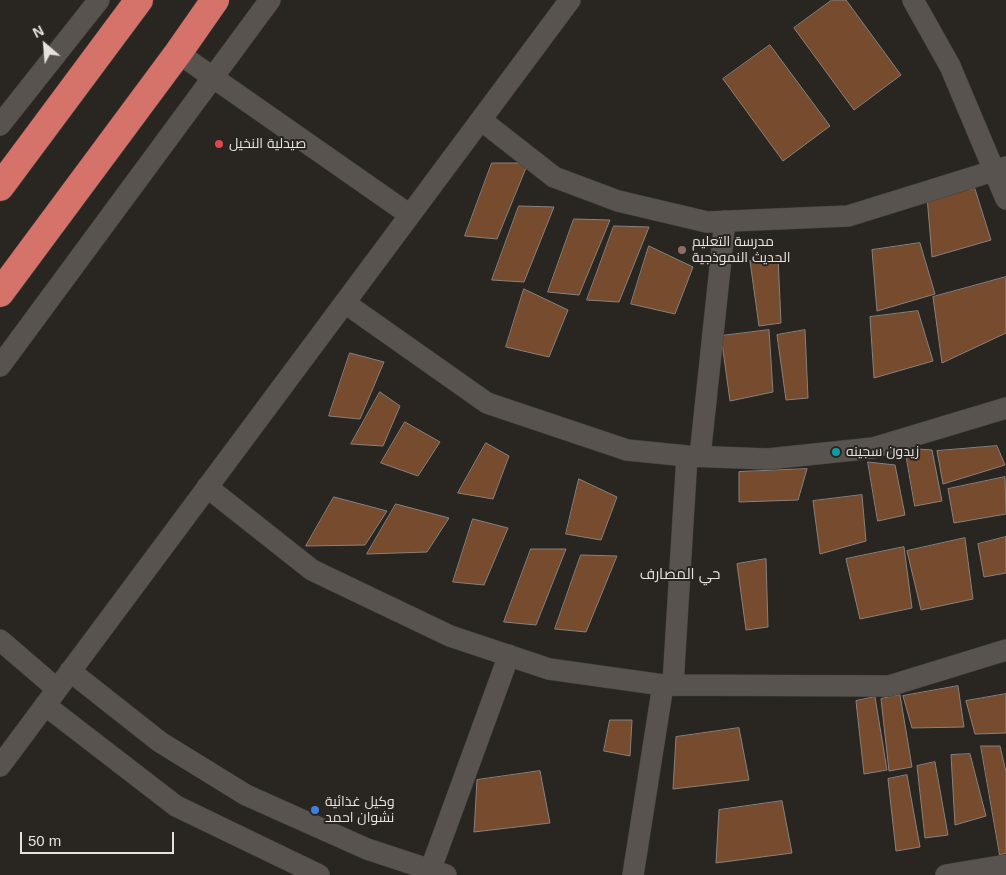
<!DOCTYPE html>
<meta charset="utf-8">
<style>
body{margin:0}
#map{position:relative;width:1006px;height:875px;overflow:hidden;background:#292521;font-family:Helvetica,sans-serif}
canvas{display:block}
.north{position:absolute;left:20px;top:20px;width:50px;height:50px;-webkit-text-stroke:4px #292521;paint-order:stroke;rotate:333deg;font-size:14px;font-weight:700;line-height:20px;text-align:center;color:#e5e2df}
.north::after{content:'';display:block;margin:auto;width:18px;height:22px;background:#e5e2df;clip-path:polygon(50% 0,100% 100%,50% 72%,0 100%)}
.scale{position:absolute;left:20px;top:832px;width:154px;height:22px;box-sizing:border-box;border:2px solid #e5e2df;border-top:0;padding-left:6px;font-size:15px;line-height:18px;white-space:nowrap;color:#e5e2df;-webkit-text-stroke:4px #292521;paint-order:stroke}
</style>
<div id="map">
<canvas width="1006" height="875"></canvas>
<div class="north">N</div>
<div class="scale">50 m</div>
</div>
<script>
const ctx = document.querySelector('canvas').getContext('2d');
ctx.lineJoin = 'round';
function fillPath(path, color) { ctx.fillStyle = color; ctx.fill(path, 'evenodd'); }
function trace(path, color, width, dash) { ctx.strokeStyle = color; ctx.lineWidth = width; ctx.lineCap = dash ? 'butt' : 'round'; ctx.setLineDash(dash || []); ctx.stroke(path); }
function write(font, color, halo, rows, align = 'center') {
  ctx.font = font + ' Helvetica,Cairo,sans-serif'; ctx.lineWidth = 4; ctx.setLineDash([]); ctx.textBaseline = 'middle'; ctx.strokeStyle = halo; ctx.fillStyle = color; for (const [text, x, y, turn = 0] of rows) {
    ctx.save(); ctx.translate(x, y); ctx.rotate((+turn || 0) * Math.PI / 180); ctx.textAlign = isNaN(turn) ? turn : align; if (halo) ctx.strokeText(text, 0, 0); ctx.fillText(text, 0, 0); ctx.restore();
  }
}
const building = new Path2D(`
 M 832,0 L 846,0 L 901,75 L 854,110 L 794,28 Z
 M 770,45 L 830,126 L 783,161 L 723,79 Z
 M 492,163 L 528,163 L 497,239 L 465,236 Z
 M 975,189 L 991,240 L 932,257 L 927,196 Z
 M 519,206 L 554,207 L 524,282 L 492,280 Z
 M 574,219 L 610,220 L 579,295 L 548,292 Z
 M 614,226 L 649,227 L 619,302 L 587,300 Z
 M 920,243 L 935,294 L 877,311 L 872,250 Z
 M 649,246 L 693,267 L 675,314 L 631,304 Z
 M 778,256 L 781,323 L 759,326 L 750,261 Z
 M 1006,277 L 1006,333 L 942,363 L 933,297 Z
 M 524,289 L 568,310 L 549,357 L 506,347 Z
 M 918,311 L 933,361 L 874,378 L 870,317 Z
 M 769,330 L 773,392 L 730,401 L 721,336 Z
 M 805,330 L 808,398 L 786,400 L 777,335 Z
 M 350,353 L 384,362 L 360,419 L 329,416 Z
 M 380,392 L 400,406 L 383,446 L 351,444 Z
 M 405,422 L 440,442 L 418,476 L 381,463 Z
 M 486,443 L 509,456 L 493,499 L 458,493 Z
 M 997,446 L 1005,465 L 943,484 L 937,451 Z
 M 905,448 L 932,450 L 942,501 L 915,506 Z
 M 868,462 L 895,465 L 905,515 L 878,521 Z
 M 807,469 L 798,500 L 739,502 L 739,472 Z
 M 1005,477 L 1006,514 L 954,523 L 948,489 Z
 M 579,479 L 617,497 L 601,540 L 566,534 Z
 M 862,495 L 866,541 L 820,554 L 813,501 Z
 M 334,497 L 387,511 L 365,545 L 306,546 Z
 M 396,504 L 449,518 L 427,552 L 367,554 Z
 M 473,519 L 508,528 L 484,585 L 453,582 Z
 M 1006,537 L 1006,573 L 984,577 L 978,544 Z
 M 965,538 L 973,599 L 921,610 L 907,551 Z
 M 904,547 L 912,608 L 860,619 L 846,559 Z
 M 531,549 L 566,549 L 536,625 L 504,622 Z
 M 581,555 L 617,556 L 586,632 L 555,629 Z
 M 766,559 L 768,627 L 746,630 L 737,564 Z
 M 958,686 L 964,727 L 912,728 L 903,696 Z
 M 1006,694 L 1006,733 L 975,734 L 966,701 Z
 M 900,695 L 912,767 L 889,771 L 881,699 Z
 M 875,697 L 887,770 L 864,774 L 856,701 Z
 M 610,720 L 632,720 L 630,756 L 604,751 Z
 M 739,728 L 749,780 L 673,789 L 676,737 Z
 M 981,746 L 1000,746 L 1006,772 L 1006,853 L 1000,855 Z
 M 970,754 L 986,816 L 955,825 L 951,755 Z
 M 935,762 L 948,835 L 925,838 L 917,766 Z
 M 540,771 L 550,823 L 474,832 L 477,780 Z
 M 907,775 L 920,847 L 896,851 L 888,779 Z
 M 782,801 L 792,853 L 716,863 L 719,810 Z`);
fillPath(building, '#764b2e');
trace(building, '#88817e', 1);
const minor = new Path2D(`
 M 913,0 L 950,66 L 1006,199
 M 178,53 L 410,215
 M 481,120 L 554,177 L 618,201 L 707,222 L 848,216 L 1006,167
 M 0,125 L 99,0
 M 345,303 L 487,403 L 627,450 L 687,456 L 768,459 L 873,448 L 1006,408
 M 0,366 L 270,0
 M 700,456 L 725,221
 M 207,487 L 312,570 L 450,636 L 549,669 L 663,685 L 889,686 L 1006,650
 M 0,640 L 57,689
 M 70,671 L 160,742 L 246,795 L 367,849 L 446,875
 M 673,684 L 687,456
 M 45,705 L 176,806 L 319,875
 M 0,766 L 570,0
 M 430,871 L 509,655
 M 633,875 L 663,685
 M 946,875 L 1006,865`);
const highway = new Path2D(`
 M 0,187 L 139,0
 M 0,293 L 178,53 L 215,0`);
trace(minor, '#45413e', 22);
trace(highway, '#45413e', 29);
trace(minor, '#58534f', 21);
trace(highway, '#d5736a', 28);
for (const [x, y, r, color] of [
 [219,144,5,"#e0444e"],
 [682,250,5,"#8d6e63"],
 [836,452,5,"#0f9aa8"],
 [315,810,5,"#3f7fe0"]
]) { const dot = new Path2D(); dot.arc(x, y, r, 0, 2 * Math.PI); ctx.fillStyle = color; ctx.fill(dot); trace(dot, '#292521', 2); }
write('14px', '#e5e2df', '#292521', [
 ["صيدلية النخيل",229,144],
 ["مدرسة التعليم",692,242],
 ["الحديث النموذجية",692,258],
 ["زيدون سجينه",846,452],
 ["وكيل غذائية",325,802],
 ["نشوان احمد",325,818]
], 'left');
write('15px', '#e5e2df', '#292521', [
 ["حي المصارف",680,575]
]);
</script>
